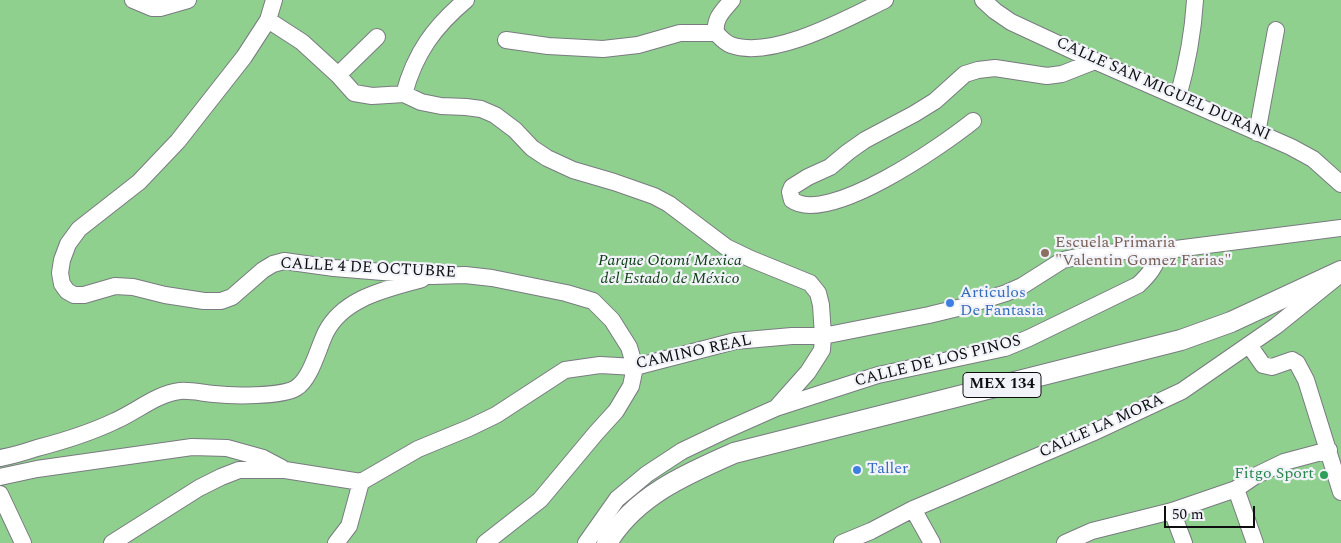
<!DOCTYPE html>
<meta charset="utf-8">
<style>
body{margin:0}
#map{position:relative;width:1341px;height:543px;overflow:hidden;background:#e4e6ec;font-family:Spectral,serif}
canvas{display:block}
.scale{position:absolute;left:1164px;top:506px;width:91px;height:22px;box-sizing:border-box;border:2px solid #0e0e11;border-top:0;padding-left:6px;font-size:15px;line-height:18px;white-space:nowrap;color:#0e0e11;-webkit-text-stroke:4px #f1f3f9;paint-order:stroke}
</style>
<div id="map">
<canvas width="1341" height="543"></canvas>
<div class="scale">50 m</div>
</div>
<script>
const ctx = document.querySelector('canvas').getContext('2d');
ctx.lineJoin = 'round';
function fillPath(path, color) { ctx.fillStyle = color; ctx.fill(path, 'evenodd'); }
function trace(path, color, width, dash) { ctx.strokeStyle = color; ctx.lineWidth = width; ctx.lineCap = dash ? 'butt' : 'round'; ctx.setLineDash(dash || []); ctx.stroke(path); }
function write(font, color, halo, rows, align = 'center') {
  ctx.font = font + ' Spectral,serif'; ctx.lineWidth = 4.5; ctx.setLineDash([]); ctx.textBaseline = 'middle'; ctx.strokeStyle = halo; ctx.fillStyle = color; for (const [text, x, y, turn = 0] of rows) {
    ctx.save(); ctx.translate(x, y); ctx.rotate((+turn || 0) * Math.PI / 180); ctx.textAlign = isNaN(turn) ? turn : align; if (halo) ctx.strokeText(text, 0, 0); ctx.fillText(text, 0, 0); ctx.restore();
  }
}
fillPath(new Path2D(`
 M 0,0 L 1341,0 L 1341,543 L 0,543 Z`), '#8fd08f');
const minor = new Path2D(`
 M 133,0 L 152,8 L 160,8 L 188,0
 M 274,0 L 268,20 L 244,57 L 178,141 L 139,182 L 79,229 L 68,244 L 62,260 L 60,273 L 62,284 L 67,291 L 74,295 L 84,295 L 115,286 L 133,287 L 165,295 L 204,301 L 221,301 L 232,297 L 263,270 L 273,264 L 284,261 L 334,268 L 432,276 L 465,275 L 492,278 L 566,293 L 593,301 L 612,320 L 629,347 L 635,367 L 631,386 L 616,411 L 596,433 L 540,500 L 485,543
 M 983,0 L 995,11 L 1011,22 L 1095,61 L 1291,147 L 1313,159 L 1341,184
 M 268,20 L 302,42 L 338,75 L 354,93 L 372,96 L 404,94 L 421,102 L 441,106 L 466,107 L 481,109 L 495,115 L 515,130 L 532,148 L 547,158 L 573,170 L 614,182 L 654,196 L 669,204 L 726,247 L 751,259 L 810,283 L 818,293 L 821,305 L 823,336 L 822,350 L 808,372 L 776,408
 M 716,33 C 721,38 725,43 731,45 C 773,60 848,18 885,0
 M 716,33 C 714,18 723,11 732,0
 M 506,40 L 548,46 L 603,49 L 638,45 L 680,33 L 716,33
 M 338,75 L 377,37
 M 404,94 C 415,53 434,27 466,0
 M 1178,97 C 1187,65 1193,34 1195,0
 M 973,121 C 943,145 828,226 792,200 L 790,192 L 792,187 L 808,177 L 830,167 L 848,152 L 865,140 L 914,114 L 935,101 L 965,74 L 978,70 L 995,68 L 1047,76 L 1062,74 L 1095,61
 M 1257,133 L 1276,30
 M 1249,345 L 1263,365 L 1272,367 L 1292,360 L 1297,363 L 1306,380 L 1341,492
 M 0,458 C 12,456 25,452 37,448 C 64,441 90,433 115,421 C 136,412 156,394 180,391 C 191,390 202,393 214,394 C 232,396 281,397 296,388 C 311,379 318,348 326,332 C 344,297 388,289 422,279
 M 0,477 L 37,469 L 192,447 L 227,448 L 263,458 L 282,468
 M 1236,489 L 1255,543
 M 0,494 L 23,543
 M 913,509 L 932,543
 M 1172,511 L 1184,543
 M 112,543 L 199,488 L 221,477 L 239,470 L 285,470 L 361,482 L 418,449 L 469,428 L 496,415 L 565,370 L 600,365 L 635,367 L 735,341 L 792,336 L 823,336 L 929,315 L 962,307 L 1006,293 L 1022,286 L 1063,260 L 1077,257 L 1125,251 L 1160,251 L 1341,228
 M 336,543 L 349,526 L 361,482
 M 586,543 L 617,499 L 647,474 L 682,451 L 724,431 L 776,408 L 878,375 L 1005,348 L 1029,338 L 1138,285 C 1149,275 1156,266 1160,251
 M 842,543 L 871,531 L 913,509 L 1092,433 L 1182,391 L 1276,326 L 1337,277
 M 1065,543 L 1092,531 L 1172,511 L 1236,489 L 1255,476 L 1284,462 L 1329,450`);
const major = new Path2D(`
 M 607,543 C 635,496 686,474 734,453 L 1181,340 L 1231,322 L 1341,271`);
trace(minor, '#797b80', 18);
trace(major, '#797b80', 22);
trace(minor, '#fff', 16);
trace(major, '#fff', 20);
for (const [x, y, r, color] of [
 [1045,253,5,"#8d6e63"],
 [950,303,5,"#3f7fe0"],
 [857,470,5,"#3f7fe0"],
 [1324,475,5,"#2e9e5b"]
]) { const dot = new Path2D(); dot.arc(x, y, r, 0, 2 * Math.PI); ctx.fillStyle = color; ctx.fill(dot); trace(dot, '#f1f3f9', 2); }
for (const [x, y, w] of [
 [1002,385,78]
]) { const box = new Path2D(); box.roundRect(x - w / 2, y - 12.5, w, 25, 4); ctx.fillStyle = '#f1f3f9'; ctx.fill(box); trace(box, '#0e0e11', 1); }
write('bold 15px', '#0e0e11', null, [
 ["MEX 134",1002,385]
]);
write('16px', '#0e0e11', '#f1f3f9', [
 ["CALLE SAN MIGUEL DURANI",1163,90,24],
 ["CALLE 4 DE OCTUBRE",368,269,3],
 ["CAMINO REAL",694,353,-12],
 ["CALLE DE LOS PINOS",938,362,-14],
 ["CALLE LA MORA",1102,427,-24]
]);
write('16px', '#785e54', '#f1f3f9', [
 ["Escuela Primaria",1055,244],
 ["\"Valentin Gomez Farias\"",1055,262]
], 'left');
write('italic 16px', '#0a3c10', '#f1f3f9', [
 ["Parque Otomí Mexica",670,262],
 ["del Estado de México",670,280]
]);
write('16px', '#366cbe', '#f1f3f9', [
 ["Articulos",960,294],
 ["De Fantasia",960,312],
 ["Taller",867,470]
], 'left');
write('16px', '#27864d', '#f1f3f9', [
 ["Fitgo Sport",1314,475]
], 'right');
</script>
